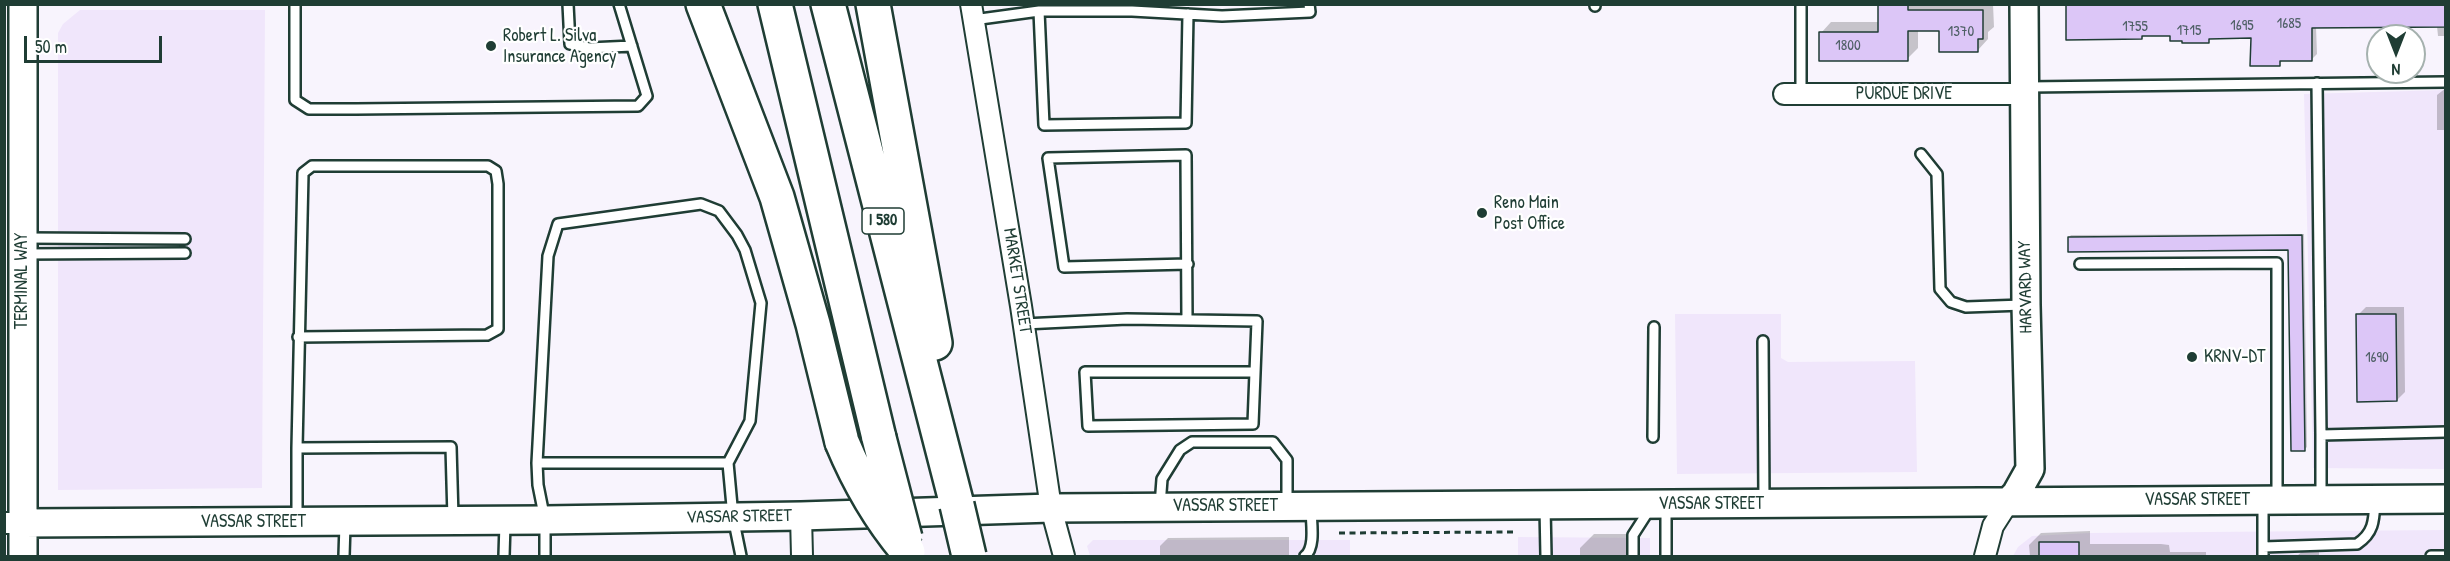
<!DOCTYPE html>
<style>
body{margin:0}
#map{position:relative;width:2450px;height:561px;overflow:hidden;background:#f8f4fd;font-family:"Patrick Hand",sans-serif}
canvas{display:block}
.frame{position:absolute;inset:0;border:6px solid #1f3d34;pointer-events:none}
.north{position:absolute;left:2366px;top:24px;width:60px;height:60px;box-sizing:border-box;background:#fff;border:2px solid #a5b1ae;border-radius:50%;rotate:180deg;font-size:16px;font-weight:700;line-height:24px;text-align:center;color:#1f3d34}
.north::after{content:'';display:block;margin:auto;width:21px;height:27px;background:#1f3d34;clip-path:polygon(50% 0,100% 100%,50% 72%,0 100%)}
.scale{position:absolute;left:24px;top:36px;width:138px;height:27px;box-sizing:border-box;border:3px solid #1f3d34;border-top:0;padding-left:8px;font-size:18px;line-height:21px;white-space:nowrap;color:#1f3d34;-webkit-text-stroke:4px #fff;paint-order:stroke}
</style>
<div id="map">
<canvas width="2450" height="561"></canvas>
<div class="frame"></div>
<div class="north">N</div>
<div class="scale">50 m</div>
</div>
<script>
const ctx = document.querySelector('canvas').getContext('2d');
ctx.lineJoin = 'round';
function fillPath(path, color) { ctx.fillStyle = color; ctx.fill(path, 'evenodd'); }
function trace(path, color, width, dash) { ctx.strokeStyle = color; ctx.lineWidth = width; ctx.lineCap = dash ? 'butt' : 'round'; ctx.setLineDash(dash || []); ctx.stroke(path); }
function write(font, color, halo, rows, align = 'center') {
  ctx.font = font + ' "Patrick Hand",sans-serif'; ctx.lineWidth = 4.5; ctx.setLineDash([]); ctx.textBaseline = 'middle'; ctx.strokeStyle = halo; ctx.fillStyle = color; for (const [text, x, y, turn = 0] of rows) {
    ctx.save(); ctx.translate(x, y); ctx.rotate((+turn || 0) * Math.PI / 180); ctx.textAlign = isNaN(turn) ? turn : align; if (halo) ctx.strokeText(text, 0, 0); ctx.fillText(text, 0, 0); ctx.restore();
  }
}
fillPath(new Path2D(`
 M 80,10 L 265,10 L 262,488 L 58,490 L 58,33 L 63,24 Z
 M 2445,90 L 2445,469 L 2313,468 L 2304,94 Z
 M 1675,314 L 1781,314 L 1781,358 L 1788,362 L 1915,361 L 1917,472 L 1677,474 Z
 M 2445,530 L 2445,556 L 2013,556 L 2018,547 L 2032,536 L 2090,533 Z
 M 1518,537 L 1650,538 L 1650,556 L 1518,556 Z
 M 1093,540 L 1350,540 L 1350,556 L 1090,556 L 1087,546 Z`), '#f0e6fb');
fillPath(new Path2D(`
 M 1879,4 L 1993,4 L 1994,27 L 1988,32 L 1988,39 L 1978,50 L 1940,30 L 1918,30 L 1918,48 L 1907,59 L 1821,33 L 1831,22 L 1879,22 Z
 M 2067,4 L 2446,4 L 2446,36 L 2438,36 L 2437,26 L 2316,27 L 2317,54 L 2312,59 L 2284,59 L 2279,64 L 2252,36 L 2212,37 L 2208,41 L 2171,34 L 2145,34 L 2142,38 Z
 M 2446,88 L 2446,130 L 2437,130 L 2437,95 Z
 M 2304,234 L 2307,447 L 2305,449 L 2290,249 L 2069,237 L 2071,235 Z
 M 2366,307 L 2404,307 L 2405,392 L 2397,400 L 2358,315 Z
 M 2090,531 L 2090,544 L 2161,544 L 2169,545 L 2170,552 L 2206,552 L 2206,555 L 2234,556 L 2030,556 L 2029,545 L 2041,533 Z
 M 1594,534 L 1632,534 L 1632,556 L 1580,556 L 1580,548 Z
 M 1289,537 L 1289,556 L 1160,556 L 1160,546 L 1168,538 Z
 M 2305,549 L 2319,549 L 2319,556 L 2297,556 Z`), '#0003');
const building = new Path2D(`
 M 1878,4 L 1908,4 L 1908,10 L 1983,10 L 1983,39 L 1978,39 L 1978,52 L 1939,52 L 1939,31 L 1908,31 L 1908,61 L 1819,61 L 1819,32 L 1878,32 Z
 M 2066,4 L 2445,4 L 2445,27 L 2312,28 L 2312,61 L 2280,61 L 2280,66 L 2250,66 L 2251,38 L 2209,39 L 2209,43 L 2182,43 L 2182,41 L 2170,41 L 2170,36 L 2142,36 L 2142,39 L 2066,40 Z
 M 2302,235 L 2305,451 L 2291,451 L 2288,250 L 2068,252 L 2068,237 Z
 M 2356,314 L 2396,314 L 2397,401 L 2357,402 Z
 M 2039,542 L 2079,542 L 2079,556 L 2039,556 Z`);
fillPath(building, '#dcc6f7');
trace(building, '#1f3d34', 1.5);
const lane = new Path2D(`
 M 295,4 L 295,100 L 309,109 L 356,109 L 638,106 L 647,96 L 619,4
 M 568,4 L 570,44 L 589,48 L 632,46
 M 1595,4 L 1595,6
 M 1039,11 L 1044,125 L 1186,123 L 1188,14
 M 973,20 L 1039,11 L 1132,11 L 1222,16 L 1310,12 L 1309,4
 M 2317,83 L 2321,435
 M 2028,87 L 2446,82
 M 1801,94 L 1801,4
 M 1921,154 L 1937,174 L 1940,289 L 1951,302 L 1966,307 L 2023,305
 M 25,238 L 185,239
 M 24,254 L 185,253
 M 2080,264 L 2277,263 L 2277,497
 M 1187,320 L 1186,155 L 1048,158 L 1064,267 L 1188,264
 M 1024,324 L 1127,319 L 1257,321 L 1253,424 L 1088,426 L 1085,372 L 1255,372
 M 1763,341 L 1764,501
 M 1653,437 L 1654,327
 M 297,448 L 303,173 L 312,166 L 488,166 L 496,171 L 498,184 L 498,329 L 487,335 L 298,337
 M 537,463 L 728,463 L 733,517 L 741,556
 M 2321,497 L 2321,435 L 2446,432
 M 2263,502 L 2263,556
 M 1160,506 L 1162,479 L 1180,450 L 1192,442 L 1273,442 L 1287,460 L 1287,504
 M 1666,506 L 1666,556
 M 1545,507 L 1546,556
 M 297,518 L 297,448 L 451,447 L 453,518
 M 2263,547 L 2357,544 C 2374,533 2374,520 2375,501
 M 344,556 L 345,524
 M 504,556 L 505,523
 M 545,556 L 545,520 L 538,485 L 537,463 L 548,256 L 558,224 L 701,204 L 719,211 L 737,235 L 745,250 L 761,303 L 750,421 L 728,463
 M 1305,556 C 1316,547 1311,522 1311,508
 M 1633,556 L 1633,535 L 1651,507
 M 2431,556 L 2446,556`);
const street = new Path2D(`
 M 971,4 L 1021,306 L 1051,508 L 1064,556
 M 1784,94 L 2024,94
 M 801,516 L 802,556
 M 4,523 L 23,523
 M 1985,556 L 1993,526 L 2009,501`);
const secondary = new Path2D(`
 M 23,4 L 23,556
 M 2009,501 L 2016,494 L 2030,469 L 2026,305 L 2024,4
 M 23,523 L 545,520 L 801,516 L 1051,508 L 2446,499`);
const highway = new Path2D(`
 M 703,4 L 777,197 L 813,324 L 842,442
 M 775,4 L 879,438
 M 828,4 L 957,505
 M 873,4 L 935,343`);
trace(lane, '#1f3d34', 14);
trace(street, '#1f3d34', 24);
trace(secondary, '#1f3d34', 32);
trace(highway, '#1f3d34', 38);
trace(new Path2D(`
 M 1339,533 L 1515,532`), '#1f3d34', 3, [6, 4.5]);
trace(lane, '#fff', 9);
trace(street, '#fff', 20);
trace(secondary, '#fff', 27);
trace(highway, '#fff', 33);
const highwayBridge = new Path2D(`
 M 879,438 L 905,538
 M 842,442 C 859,483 879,518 908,552
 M 957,505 L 969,556`);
trace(highwayBridge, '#1f3d34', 38, []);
trace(highwayBridge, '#fff', 33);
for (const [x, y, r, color] of [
 [491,46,6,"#1f3d34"],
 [1482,213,6,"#1f3d34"],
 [2192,357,6,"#1f3d34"]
]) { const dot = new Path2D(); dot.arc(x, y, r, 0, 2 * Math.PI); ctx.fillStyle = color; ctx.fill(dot); trace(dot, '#fff', 2); }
write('15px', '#4e5f65', null, [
 ["1685",2289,24],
 ["1695",2242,26],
 ["1755",2135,27],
 ["1715",2189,31],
 ["1370",1961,32],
 ["1800",1848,46],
 ["1690",2377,358]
]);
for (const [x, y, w] of [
 [883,221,42]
]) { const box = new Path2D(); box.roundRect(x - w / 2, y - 13, w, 26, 4.5); ctx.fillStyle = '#fff'; ctx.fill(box); trace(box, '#1f3d34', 1.5); }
write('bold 16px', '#1f3d34', null, [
 ["I 580",883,221]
]);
write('18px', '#1f3d34', '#fff', [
 ["Robert L. Silva",503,36],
 ["Insurance Agency",503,57],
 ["Reno Main",1494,203],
 ["Post Office",1494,224],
 ["KRNV-DT",2204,357]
], 'left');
write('18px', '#1f3d34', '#fff', [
 ["PURDUE DRIVE",1904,94],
 ["TERMINAL WAY",22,281,-90],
 ["MARKET STREET",1017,281,81],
 ["HARVARD WAY",2026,287,-91],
 ["VASSAR STREET",2197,500],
 ["VASSAR STREET",1711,504],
 ["VASSAR STREET",1225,506],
 ["VASSAR STREET",739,517,-1],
 ["VASSAR STREET",253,522]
]);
</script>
